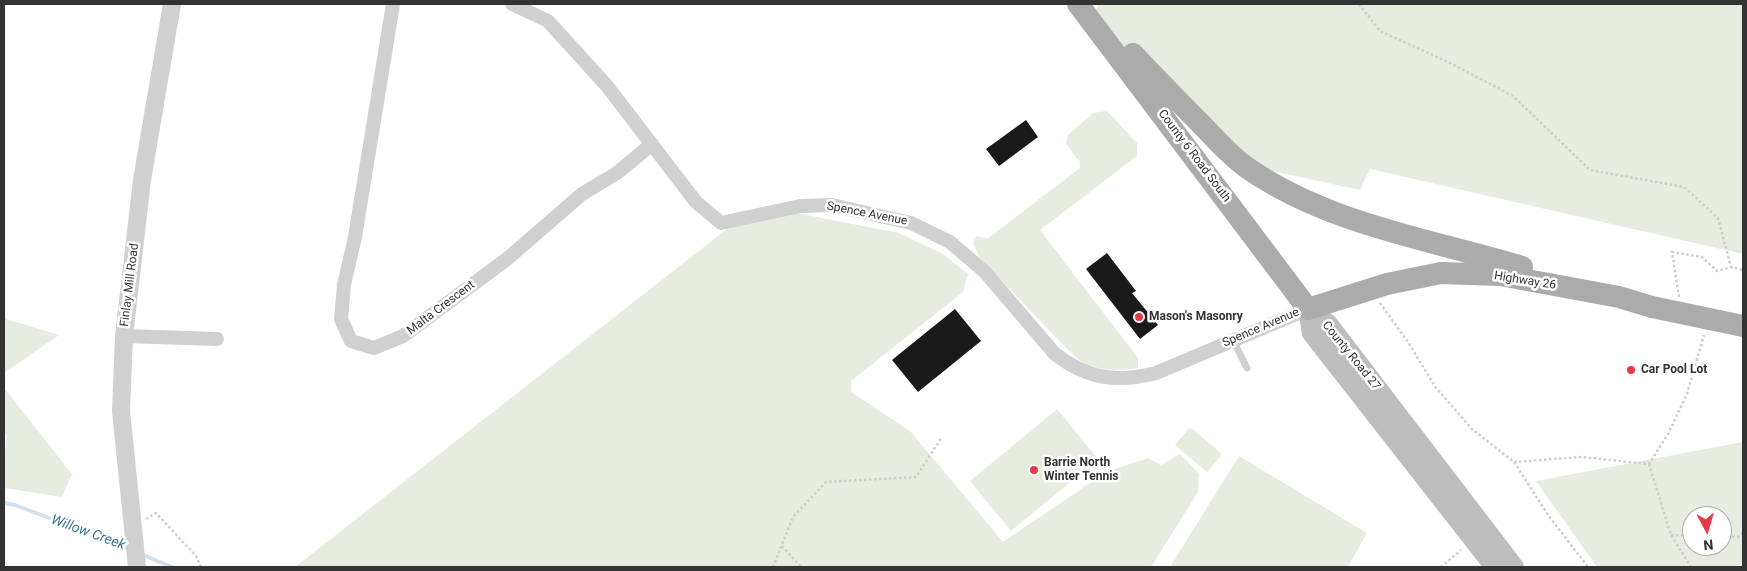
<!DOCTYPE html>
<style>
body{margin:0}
#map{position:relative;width:1747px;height:571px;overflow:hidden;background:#fff;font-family:Roboto,sans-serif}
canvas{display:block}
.frame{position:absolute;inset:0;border:5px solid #333;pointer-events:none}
.north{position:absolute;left:1682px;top:506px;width:50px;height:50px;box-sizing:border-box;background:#fff;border:1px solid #adadad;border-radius:50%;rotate:174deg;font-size:14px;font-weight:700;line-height:20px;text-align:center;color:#333}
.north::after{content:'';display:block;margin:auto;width:18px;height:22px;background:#e63946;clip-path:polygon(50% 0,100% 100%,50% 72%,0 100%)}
</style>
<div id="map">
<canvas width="1747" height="571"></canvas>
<div class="frame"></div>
<div class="north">N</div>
</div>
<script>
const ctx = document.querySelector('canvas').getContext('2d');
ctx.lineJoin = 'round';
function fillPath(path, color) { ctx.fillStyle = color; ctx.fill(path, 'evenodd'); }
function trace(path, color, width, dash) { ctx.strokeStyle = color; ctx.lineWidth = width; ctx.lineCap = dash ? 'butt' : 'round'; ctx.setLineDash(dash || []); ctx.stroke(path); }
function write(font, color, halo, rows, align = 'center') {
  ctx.font = font + ' Roboto,sans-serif'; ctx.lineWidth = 5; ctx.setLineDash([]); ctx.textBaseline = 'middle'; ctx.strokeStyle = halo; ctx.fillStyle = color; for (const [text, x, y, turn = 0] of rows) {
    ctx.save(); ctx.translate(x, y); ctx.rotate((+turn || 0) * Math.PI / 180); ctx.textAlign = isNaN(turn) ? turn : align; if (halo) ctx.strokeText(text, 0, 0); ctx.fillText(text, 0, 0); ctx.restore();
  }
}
fillPath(new Path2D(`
 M 1098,4 L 1743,4 L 1743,254 L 1370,169 L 1360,190 L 1226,161 L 1094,18 Z
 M 1107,111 L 1137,143 L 1137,156 L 1040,230 L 1138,358 L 1138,368 C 1120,371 1101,371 1084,363 C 1078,360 1073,354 1068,350 L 979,257 L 973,243 L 977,236 L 987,239 L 1080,168 L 1080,162 L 1066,144 L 1068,135 L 1093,113 Z
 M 796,213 L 899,233 L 943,254 L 968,274 L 963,292 L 851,381 L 851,392 L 910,431 L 1003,542 L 1106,472 L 1148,458 L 1161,465 L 1180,454 L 1199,474 L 1198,492 L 1151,567 L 295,567 L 732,225 Z
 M 4,306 L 6,319 L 59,335 L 4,373 Z
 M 4,388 L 72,474 L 62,497 L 4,488 L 4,459 L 7,436 L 4,433 Z
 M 1057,409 L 1098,459 L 1011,531 L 970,481 Z
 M 1190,427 L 1222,454 L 1207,472 L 1175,445 Z
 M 1743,442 L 1743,567 L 1597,567 L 1536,481 ZM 1692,516 L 1722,516 L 1722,546 L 1692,546 Z
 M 1239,456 L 1367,533 L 1348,567 L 1170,567 Z`), '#e6ecdf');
trace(new Path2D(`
 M 4,503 L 15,505 L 131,549
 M 141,554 L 172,567`), '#cfe2ee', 4);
fillPath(new Path2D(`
 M 1026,120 L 1038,137 L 999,166 L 986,149 Z
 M 1107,253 L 1136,291 L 1132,293 L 1158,325 L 1140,339 L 1086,269 Z
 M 955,309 L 981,341 L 918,392 L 892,360 Z`), '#1a1a1a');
trace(new Path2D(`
 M 1359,4 L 1380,31 L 1450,63 L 1513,96 L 1590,170 L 1684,187 L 1718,218 L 1731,267
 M 1679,297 L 1672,252 L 1702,257 L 1717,271 L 1731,267 L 1743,270
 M 1380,303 L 1408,342 L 1436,388 L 1472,429 L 1514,462 L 1548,515 L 1588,567
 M 1514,462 L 1581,457 L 1649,464 L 1668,434 L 1687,394 L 1704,335
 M 1649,464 L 1671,535 L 1691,567
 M 146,519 L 156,513 L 196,556 L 201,567
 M 1671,535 L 1692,536
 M 1722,536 L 1738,537 L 1743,533
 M 782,546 L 801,567
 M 773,567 L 793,517 L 826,482 L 916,477 L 942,437
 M 1441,567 L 1461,550`), '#cdcdcd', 2.5, [2.5, 2.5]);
trace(new Path2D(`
 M 1233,340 L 1247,368`), '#d0d0d0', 7);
trace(new Path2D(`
 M 393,4 L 355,237 L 344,285 L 341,319 L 351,341 L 374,348 L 403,336 L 507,259 L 582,194 L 617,173 L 652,144
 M 512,4 L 548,21 L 607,86 L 696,202 L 721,223 L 800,206 L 832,205 L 911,223 L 950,242 L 985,272 L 1054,353 C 1086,379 1117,383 1156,373 L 1308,309
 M 124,336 L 217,339`), '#d0d0d0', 14);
trace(new Path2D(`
 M 137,567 L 121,411 L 124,336 L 142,180 L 172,4`), '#d0d0d0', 18);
trace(new Path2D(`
 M 1308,309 L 1328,324 L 1514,567
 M 1308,309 L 1312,333 L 1495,567`), '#bdbdbd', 20);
trace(new Path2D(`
 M 1078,4 L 1308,309 L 1387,284 L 1441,273 L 1500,275 L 1619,297 L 1652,307 L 1743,326
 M 1133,54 C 1155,77 1177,100 1199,122 C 1214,137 1228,154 1246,167 C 1327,224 1429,239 1522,267`), '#ababab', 22);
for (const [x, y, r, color] of [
 [1139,317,5,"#e63946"],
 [1631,370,5,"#e63946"],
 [1034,470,5,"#e63946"]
]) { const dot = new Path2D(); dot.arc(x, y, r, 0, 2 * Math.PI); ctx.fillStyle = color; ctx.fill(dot); trace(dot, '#fff', 2); }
write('12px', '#333', '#fff', [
 ["County 6 Road South",1194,156,53],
 ["Spence Avenue",867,214,11],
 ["Highway 26",1525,281,9],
 ["Finlay Mill Road",130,285,-83],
 ["Malta Crescent",441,308,-37],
 ["Spence Avenue",1261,328,-23],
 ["County Road 27",1351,356,51]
]);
write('bold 12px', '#333', '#fff', [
 ["Mason's Masonry",1149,317],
 ["Car Pool Lot",1641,370],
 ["Barrie North",1044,463],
 ["Winter Tennis",1044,477]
], 'left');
write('italic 14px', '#3f7597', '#fff', [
 ["Willow Creek",88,533,20]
]);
</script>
